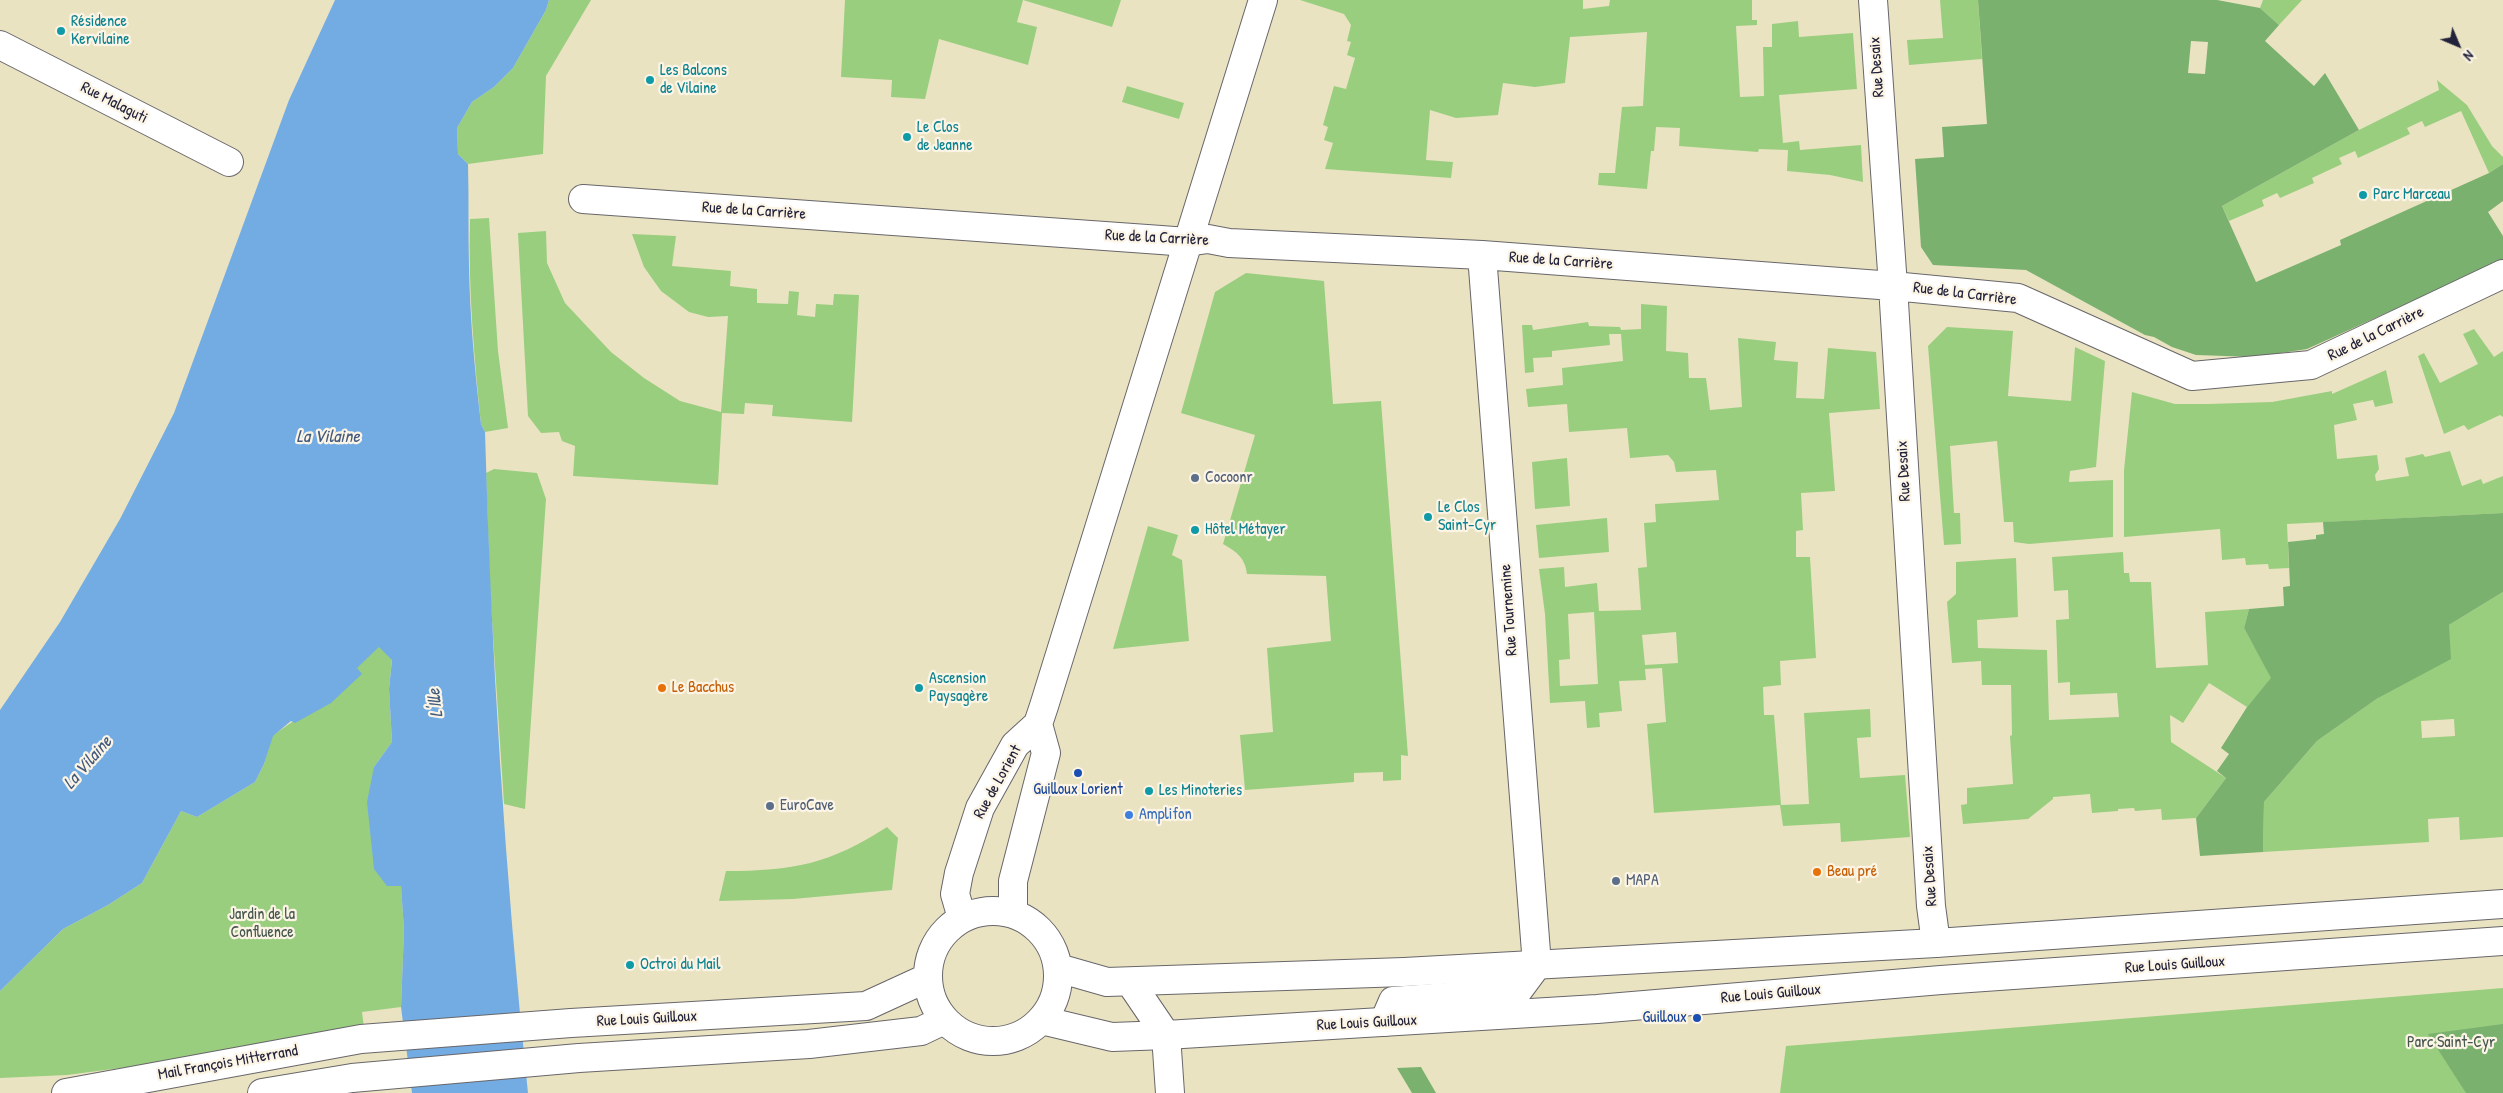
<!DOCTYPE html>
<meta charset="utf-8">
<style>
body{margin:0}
#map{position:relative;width:2503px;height:1093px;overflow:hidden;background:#eae3c2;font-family:"Patrick Hand",sans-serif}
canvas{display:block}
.north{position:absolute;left:2433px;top:20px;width:50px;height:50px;-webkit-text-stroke:4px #fcf5e5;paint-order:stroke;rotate:135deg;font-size:14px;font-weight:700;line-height:20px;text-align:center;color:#22223b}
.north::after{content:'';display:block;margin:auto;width:18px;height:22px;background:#22223b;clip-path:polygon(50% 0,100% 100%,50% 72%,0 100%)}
</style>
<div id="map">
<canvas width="2503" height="1093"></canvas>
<div class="north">N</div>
</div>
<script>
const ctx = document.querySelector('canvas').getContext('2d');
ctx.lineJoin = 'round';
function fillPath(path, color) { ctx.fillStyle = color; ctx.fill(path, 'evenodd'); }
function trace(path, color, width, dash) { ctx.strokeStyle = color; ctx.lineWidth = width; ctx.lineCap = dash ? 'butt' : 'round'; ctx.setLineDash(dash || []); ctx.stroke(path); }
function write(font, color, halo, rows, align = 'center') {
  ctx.font = font + ' "Patrick Hand",sans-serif'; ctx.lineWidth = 4.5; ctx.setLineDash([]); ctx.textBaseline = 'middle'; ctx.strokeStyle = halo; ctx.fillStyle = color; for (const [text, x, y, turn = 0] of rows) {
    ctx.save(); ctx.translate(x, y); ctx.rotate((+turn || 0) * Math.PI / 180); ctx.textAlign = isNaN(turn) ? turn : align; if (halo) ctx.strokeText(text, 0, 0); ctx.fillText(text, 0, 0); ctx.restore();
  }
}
fillPath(new Path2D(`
 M 549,0 L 591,0 L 546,76 L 543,154 L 468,164 L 458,154 L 457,128 L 472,102 L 494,87 L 513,68 L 546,10 Z
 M 845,0 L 1023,0 L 1017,22 L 1037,27 L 1028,65 L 939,39 L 925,99 L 891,97 L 892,80 L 841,77 Z
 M 1023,0 L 1121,0 L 1112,27 Z
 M 1583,0 L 1583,9 L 1609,6 L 1610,0 L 1752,0 L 1752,20 L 1757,20 L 1757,25 L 1736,26 L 1740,97 L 1764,96 L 1763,47 L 1772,47 L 1772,24 L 1798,21 L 1799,37 L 1853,33 L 1857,89 L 1779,95 L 1783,143 L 1799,141 L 1800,150 L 1861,145 L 1863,182 L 1830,175 L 1787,171 L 1788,150 L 1759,149 L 1758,152 L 1679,146 L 1680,128 L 1656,127 L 1654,151 L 1651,151 L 1647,189 L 1598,185 L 1599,173 L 1615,173 L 1622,107 L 1643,106 L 1647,32 L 1570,37 L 1565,83 L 1535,87 L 1503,83 L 1498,115 L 1456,118 L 1430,110 L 1426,160 L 1453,162 L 1451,178 L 1325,169 L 1333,143 L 1324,140 L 1328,127 L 1323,125 L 1334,86 L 1346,89 L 1355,58 L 1347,55 L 1351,42 L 1347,41 L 1351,25 L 1344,14 L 1300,0 Z
 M 1940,0 L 1978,0 L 1982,59 L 1909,65 L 1907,40 L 1943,38 Z
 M 2263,0 L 2302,0 L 2279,25 L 2260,8 Z
 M 2437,80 L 2467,105 L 2492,146 L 2503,157 L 2503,164 L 2489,173 L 2461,111 L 2425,127 L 2422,121 L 2407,128 L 2410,134 L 2358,158 L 2355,151 L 2339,158 L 2342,164 L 2312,178 L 2314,183 L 2280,198 L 2277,193 L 2262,200 L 2264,206 L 2229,221 L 2222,206 L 2359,130 L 2439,90 Z
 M 1127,86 L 1184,103 L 1179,119 L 1122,102 Z
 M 489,218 L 498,351 L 508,428 L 485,432 L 481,424 C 474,356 468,288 470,219 Z
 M 546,231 L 547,263 L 565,303 L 611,352 L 644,378 L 680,401 L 721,412 L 728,316 L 708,317 L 689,312 L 661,291 L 644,267 L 632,234 L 676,236 L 672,266 L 731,271 L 730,286 L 757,289 L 757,303 L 788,304 L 789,291 L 799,292 L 797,315 L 815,317 L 816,304 L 833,305 L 834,294 L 859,295 L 852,422 L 772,416 L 773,405 L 745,403 L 744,414 L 722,413 L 718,485 L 573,476 L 575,446 L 562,441 L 559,432 L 541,433 L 528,416 L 518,233 Z
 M 1246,273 L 1324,281 L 1333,404 L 1381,401 L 1408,756 L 1401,755 L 1401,780 L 1383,781 L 1383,772 L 1354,773 L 1354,782 L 1245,790 L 1240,735 L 1273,732 L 1267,648 L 1331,641 L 1326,576 L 1247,574 C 1245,558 1237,552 1223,544 L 1255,435 L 1181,413 L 1215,292 Z
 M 1641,304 L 1667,306 L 1666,351 L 1688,353 L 1689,378 L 1706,378 L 1710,410 L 1742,407 L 1738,338 L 1776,342 L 1774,360 L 1798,362 L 1796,398 L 1824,399 L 1828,348 L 1876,352 L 1880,409 L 1829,413 L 1835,491 L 1801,493 L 1803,530 L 1796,531 L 1796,557 L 1810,557 L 1816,658 L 1780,661 L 1781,685 L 1763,687 L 1764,715 L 1774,715 L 1781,805 L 1809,804 L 1804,713 L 1870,709 L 1871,737 L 1857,738 L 1860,778 L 1905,775 L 1910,837 L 1841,842 L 1840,823 L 1783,826 L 1780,805 L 1654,813 L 1647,724 L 1666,722 L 1662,668 L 1645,669 L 1646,680 L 1619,681 L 1622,711 L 1599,713 L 1600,727 L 1587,728 L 1585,701 L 1550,703 L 1545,614 L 1539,569 L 1564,567 L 1565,587 L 1597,583 L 1599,611 L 1641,610 L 1638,568 L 1647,567 L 1644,523 L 1656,522 L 1655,504 L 1719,500 L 1716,470 L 1676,472 L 1674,462 L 1668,455 L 1630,458 L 1627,428 L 1569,432 L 1567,404 L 1528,407 L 1526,389 L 1563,385 L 1562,368 L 1623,361 L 1621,334 L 1609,334 L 1610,345 L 1552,351 L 1552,357 L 1533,358 L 1534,372 L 1525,373 L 1522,325 L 1532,325 L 1533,330 L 1588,322 L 1589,326 L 1620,327 L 1621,330 L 1641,329 ZM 1594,612 L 1598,684 L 1560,686 L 1559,660 L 1570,659 L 1568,614 ZM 1676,632 L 1678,663 L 1645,665 L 1642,635 Z
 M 1947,327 L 2013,331 L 2008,396 L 2071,401 L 2075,347 L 2105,361 L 2096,467 L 2070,471 L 2069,482 L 2113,480 L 2113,537 L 2029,544 L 2014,542 L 2013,522 L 2004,522 L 1997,441 L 1950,446 L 1954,513 L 1960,513 L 1961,544 L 1944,545 L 1928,346 Z
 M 2474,329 L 2494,357 L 2503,351 L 2503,417 L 2500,415 L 2468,430 L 2464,425 L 2444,434 L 2418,356 L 2424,353 L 2440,383 L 2478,364 L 2463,334 Z
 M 2386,370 L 2393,403 L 2375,407 L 2373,400 L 2353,404 L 2357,420 L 2334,425 L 2337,459 L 2377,455 L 2379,469 L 2375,475 L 2376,481 L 2409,476 L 2405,458 L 2423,454 L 2425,457 L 2450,451 L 2462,486 L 2481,479 L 2483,484 L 2503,476 L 2503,513 L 2287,524 L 2289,568 L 2269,569 L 2268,564 L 2246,565 L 2245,558 L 2222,560 L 2220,529 L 2124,537 L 2124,470 L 2132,392 L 2175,404 L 2208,404 L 2272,402 L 2332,391 L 2332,394 Z
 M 1567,458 L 1570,506 L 1535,509 L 1532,462 Z
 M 494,469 L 537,473 L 546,499 L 525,809 L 504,804 L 490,590 L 486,473 Z
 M 1607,518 L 1609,552 L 1539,558 L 1536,525 Z
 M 1148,526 L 1178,535 L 1172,555 L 1182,560 L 1189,641 L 1113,649 Z
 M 2123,552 L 2124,573 L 2129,573 L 2130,582 L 2151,582 L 2156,668 L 2208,665 L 2205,612 L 2249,609 L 2244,628 L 2272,678 L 2247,707 L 2209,683 L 2183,723 L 2170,715 L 2171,742 L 2226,778 L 2196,818 L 2162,820 L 2161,809 L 2135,811 L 2134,808 L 2118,809 L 2118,811 L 2092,813 L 2090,794 L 2053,797 L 2053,799 L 2028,819 L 1963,824 L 1961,805 L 1967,804 L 1967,788 L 2013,784 L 2010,736 L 2012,735 L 2011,685 L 1982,685 L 1981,661 L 1952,663 L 1947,602 L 1956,594 L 1956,562 L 2016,558 L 2018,617 L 1977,620 L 1978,648 L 2047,650 L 2049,720 L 2119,717 L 2117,693 L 2070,695 L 2070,682 L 2058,683 L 2056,620 L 2069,619 L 2068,590 L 2054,591 L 2052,557 Z
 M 2503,592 L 2503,837 L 2460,840 L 2459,817 L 2428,819 L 2429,842 L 2263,852 L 2264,802 L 2317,741 L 2378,698 L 2449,625 ZM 2454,719 L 2455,736 L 2422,738 L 2421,721 Z
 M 379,646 L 392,659 L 389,689 L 392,742 L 374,767 L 401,885 L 404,930 L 401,1007 L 362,1012 L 365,1036 L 67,1075 L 0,1078 L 0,991 L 63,929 L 108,905 L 142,883 L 181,811 L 197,817 L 255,782 L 264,764 L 272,736 L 361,674 L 356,668 Z
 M 887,827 L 898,838 L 892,890 L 793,899 L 719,901 L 726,871 C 793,871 830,864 887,827 Z
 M 2503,988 L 2503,1093 L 1780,1093 L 1786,1046 Z`), '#99ce7f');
fillPath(new Path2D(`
 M 1978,0 L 2217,0 L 2260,8 L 2279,25 L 2265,41 L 2314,86 L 2325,73 L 2359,130 L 2222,206 L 2256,282 L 2341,245 L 2340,240 L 2489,173 L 2503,164 L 2503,201 L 2488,212 L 2503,236 L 2503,260 L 2307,349 L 2255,357 L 2196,355 L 2172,347 L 2154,337 L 2145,335 L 2026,270 L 1933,265 L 1921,247 L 1915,159 L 1944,157 L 1942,127 L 1987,124 ZM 2191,41 L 2208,42 L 2205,74 L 2188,73 Z
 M 2503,513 L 2503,592 L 2449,625 L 2451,659 L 2378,698 L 2317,741 L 2264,802 L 2263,852 L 2200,856 L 2196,818 L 2226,778 L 2217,771 L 2229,754 L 2221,748 L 2247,707 L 2271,678 L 2244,628 L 2249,609 L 2284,606 L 2283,587 L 2290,586 L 2288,542 L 2316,539 L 2316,535 L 2324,534 L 2323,522 Z
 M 2503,1024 L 2503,1093 L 2466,1093 L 2428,1034 Z
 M 1421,1067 L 1436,1093 L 1412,1093 L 1397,1068 Z`), '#7ab16e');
fillPath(new Path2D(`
 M 335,0 L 549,0 L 546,10 L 513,68 L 494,87 L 472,102 L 457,128 L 458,154 L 468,164 C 469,199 468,233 469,267 C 470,320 475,372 481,424 L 485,432 C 491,653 505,874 528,1093 L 412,1093 L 401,1007 L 404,930 L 401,886 L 387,886 L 374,869 L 367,802 L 374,767 L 392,742 L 389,689 L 392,660 L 379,647 L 357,668 L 362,674 L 331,703 L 295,723 L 291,721 L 273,736 L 264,764 L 255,782 L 197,817 L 181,811 L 142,883 L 108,905 L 63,929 L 0,991 L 0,710 L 60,622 L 120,519 L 174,413 L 289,100 Z`), '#73ace3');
const street = new Path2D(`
 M 1873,0 L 1893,286 L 1931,906 L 1936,943
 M 0,45 L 229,162
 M 583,199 L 1161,240 L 1187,242 L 1208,239 L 1229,243 L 1482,255 L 1893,286 L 2018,298 L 2192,376 L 2311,365 L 2503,274
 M 1130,982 L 1166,1035 L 1170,1093
 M 1384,1022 L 1393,1001 L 1517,992 L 1537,965 L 1482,255`);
const primary = new Path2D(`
 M928 976a65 65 0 1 1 130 0a65 65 0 1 1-130 0Z
 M 1013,913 L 1013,881 L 1046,753 L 1038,724
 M 962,918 L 955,894 L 959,873 L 980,808 L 1015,745 L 1038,724 L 1044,706 L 1263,0
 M 1058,968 L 1107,982 L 1404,972 L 1936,943 L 2503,904
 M 1041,1020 L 1112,1037 L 1166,1035 L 1597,1009 L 1941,980 L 2503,941
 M 66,1093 L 361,1039 L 571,1023 L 866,1006 L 927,978
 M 262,1093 L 352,1078 L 579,1058 L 809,1044 L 921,1031 L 944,1020`);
trace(street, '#68666a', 30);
trace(primary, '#68666a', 30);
trace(street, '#fff', 28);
trace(primary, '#fff', 28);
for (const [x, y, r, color] of [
 [61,31,5,"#0f9aa8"],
 [650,80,5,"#0f9aa8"],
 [907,137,5,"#0f9aa8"],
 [2363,195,5,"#0f9aa8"],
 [1195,478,5,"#5c6f8a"],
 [1428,517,5,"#0f9aa8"],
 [1195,530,5,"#0f9aa8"],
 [662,688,5,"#e8710a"],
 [919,688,5,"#0f9aa8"],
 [1078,773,5,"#1a4fb4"],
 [1149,791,5,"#0f9aa8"],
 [770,806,5,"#5c6f8a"],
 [1129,815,5,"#3f7fe0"],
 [1817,872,5,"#e8710a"],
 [1616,881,5,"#5c6f8a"],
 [630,965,5,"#0f9aa8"],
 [1697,1018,5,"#1a4fb4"]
]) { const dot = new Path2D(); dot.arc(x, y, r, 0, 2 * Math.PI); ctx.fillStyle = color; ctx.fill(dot); trace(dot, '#fcf5e5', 2); }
write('16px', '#0d838f', '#fcf5e5', [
 ["Résidence",71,22],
 ["Kervilaine",71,40],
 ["Les Balcons",660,71],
 ["de Vilaine",660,89],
 ["Le Clos",917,128],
 ["de Jeanne",917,146],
 ["Parc Marceau",2373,195],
 ["Le Clos",1438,508],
 ["Saint-Cyr",1438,526],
 ["Hôtel Métayer",1205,530],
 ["Ascension",929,679],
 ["Paysagère",929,697],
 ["Les Minoteries",1159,791],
 ["Octroi du Mail",640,965]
], 'left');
write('16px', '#22223b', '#fcf5e5', [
 ["Rue Desaix",1877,67,-94],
 ["Rue Malaguti",114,103,27],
 ["Rue de la Carrière",754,211,4],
 ["Rue de la Carrière",1157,238,3],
 ["Rue de la Carrière",1561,261,4],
 ["Rue de la Carrière",1965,294,7],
 ["Rue de la Carrière",2376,334,-26],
 ["Rue Desaix",1904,471,-93],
 ["Rue Tournemine",1509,610,-94],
 ["Rue de Lorient",998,782,-61],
 ["Rue Desaix",1930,876,-94],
 ["Rue Louis Guilloux",2175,965,-4],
 ["Rue Louis Guilloux",1771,994,-5],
 ["Rue Louis Guilloux",647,1019,-3],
 ["Rue Louis Guilloux",1367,1023,-3],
 ["Mail François Mitterrand",228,1063,-10]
]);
write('16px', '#4e5e75', '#fcf5e5', [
 ["Cocoonr",1205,478],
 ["EuroCave",780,806],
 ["MAPA",1626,881]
], 'left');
write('16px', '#c56008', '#fcf5e5', [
 ["Le Bacchus",672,688],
 ["Beau pré",1827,872]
], 'left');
write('16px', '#164399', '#fcf5e5', [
 ["Guilloux Lorient",1078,790],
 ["Guilloux",1687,1018,"right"]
]);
write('16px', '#366cbe', '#fcf5e5', [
 ["Amplifon",1139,815]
], 'left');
write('16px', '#46564f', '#fcf5e5', [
 ["Jardin de la",262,915],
 ["Confluence",262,933],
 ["Parc Saint-Cyr",2451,1043]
]);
write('italic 18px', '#42597e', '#fcf5e5', [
 ["La Vilaine",328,437],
 ["L'Ille",436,703,-97],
 ["La Vilaine",88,763,-49]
]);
</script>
